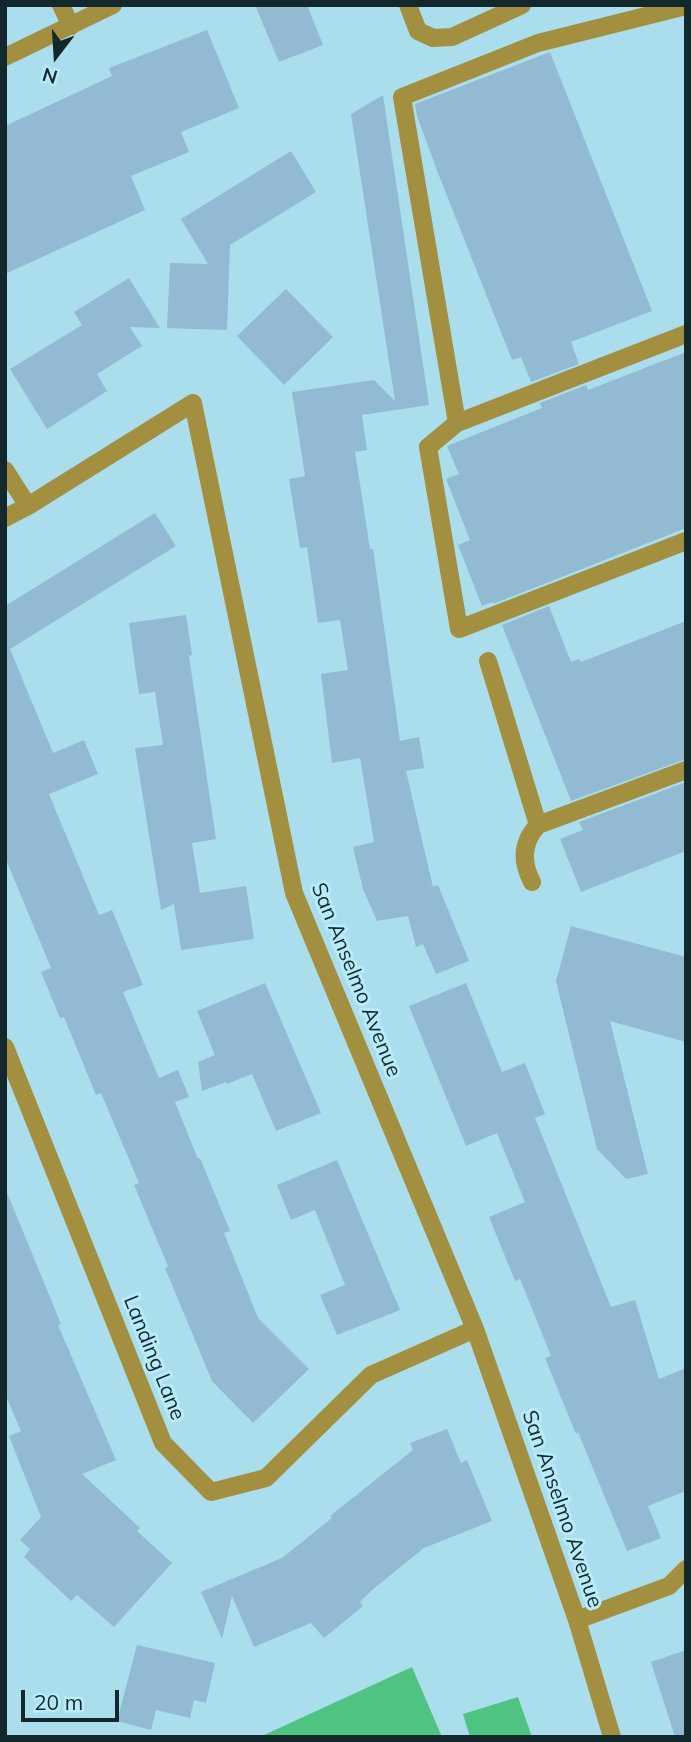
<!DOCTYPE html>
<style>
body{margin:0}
#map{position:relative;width:691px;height:1742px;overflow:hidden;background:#abdeec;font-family:Mulish,sans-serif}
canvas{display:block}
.frame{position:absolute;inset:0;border:7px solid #13282d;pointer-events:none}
.north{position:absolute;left:21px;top:21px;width:70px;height:70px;-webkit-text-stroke:5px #b8ebf9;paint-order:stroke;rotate:197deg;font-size:19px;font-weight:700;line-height:28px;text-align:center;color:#13282d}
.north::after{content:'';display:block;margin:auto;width:24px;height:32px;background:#13282d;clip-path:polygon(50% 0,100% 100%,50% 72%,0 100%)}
.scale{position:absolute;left:21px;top:1690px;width:98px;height:32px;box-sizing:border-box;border:4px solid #13282d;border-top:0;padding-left:9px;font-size:21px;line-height:24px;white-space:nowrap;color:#13282d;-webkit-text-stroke:5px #b8ebf9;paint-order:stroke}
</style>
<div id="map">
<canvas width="691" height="1742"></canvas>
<div class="frame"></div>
<div class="north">N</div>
<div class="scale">20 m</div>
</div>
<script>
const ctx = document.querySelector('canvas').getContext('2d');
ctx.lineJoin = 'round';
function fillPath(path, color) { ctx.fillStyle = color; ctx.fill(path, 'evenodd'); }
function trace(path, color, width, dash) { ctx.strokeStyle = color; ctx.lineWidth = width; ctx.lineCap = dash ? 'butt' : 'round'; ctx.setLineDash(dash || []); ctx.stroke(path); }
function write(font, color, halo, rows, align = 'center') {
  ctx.font = font + ' Mulish,sans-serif'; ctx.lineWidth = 6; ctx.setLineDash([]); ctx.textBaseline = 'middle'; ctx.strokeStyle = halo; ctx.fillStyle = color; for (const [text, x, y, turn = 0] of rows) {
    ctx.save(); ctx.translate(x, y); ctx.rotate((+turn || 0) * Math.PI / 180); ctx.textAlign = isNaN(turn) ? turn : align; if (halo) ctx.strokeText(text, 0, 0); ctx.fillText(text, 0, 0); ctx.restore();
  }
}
fillPath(new Path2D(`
 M 412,1667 L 442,1737 L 264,1737 L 264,1735 Z
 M 518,1697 L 532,1737 L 470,1737 L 463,1714 Z`), '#4ec382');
fillPath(new Path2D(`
 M 255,5 L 307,5 L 323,45 L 279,62 Z
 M 207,30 L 239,108 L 181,132 L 189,152 L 131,176 L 145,210 L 5,274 L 5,126 L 112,76 L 109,68 Z
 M 550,52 L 652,311 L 571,342 L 579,364 L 531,382 L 521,357 L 512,360 L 438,173 L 417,116 L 415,104 Z
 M 383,95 L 429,405 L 362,415 L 367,450 L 355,452 L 370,549 L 373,549 L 400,741 L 419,737 L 424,768 L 406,771 L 433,887 L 438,885 L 469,961 L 436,974 L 423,944 L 416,947 L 408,916 L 377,921 L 363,889 L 353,847 L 374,842 L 360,758 L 332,763 L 321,674 L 348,670 L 340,620 L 318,623 L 307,547 L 300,548 L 289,479 L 305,476 L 292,392 L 374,380 L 395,401 L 351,114 Z
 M 291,151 L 316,192 L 230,245 L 227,330 L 167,328 L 170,263 L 208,264 L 181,219 Z
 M 129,278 L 160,328 L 130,327 L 142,346 L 97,374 L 107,391 L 47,429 L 10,369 L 82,325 L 74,312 Z
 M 286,289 L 333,337 L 284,385 L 237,336 Z
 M 686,352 L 686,528 L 493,604 L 493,602 L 482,606 L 458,545 L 470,540 L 446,479 L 459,474 L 447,446 L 542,408 L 540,403 L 586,385 L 588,390 Z
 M 155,513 L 176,546 L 10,649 L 53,753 L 84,740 L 98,774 L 49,794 L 99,915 L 112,910 L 143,985 L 123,992 L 159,1078 L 178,1070 L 189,1097 L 175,1102 L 198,1159 L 200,1158 L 230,1231 L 224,1233 L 258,1318 L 309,1369 L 253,1423 L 212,1381 L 165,1268 L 168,1266 L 134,1185 L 139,1183 L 101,1093 L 96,1095 L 64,1017 L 60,1018 L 41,972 L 51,968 L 5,857 L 5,606 Z
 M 549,606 L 571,662 L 579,659 L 581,662 L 686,621 L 686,759 L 571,801 L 502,625 Z
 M 186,615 L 192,655 L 189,656 L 216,839 L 192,843 L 200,893 L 246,886 L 254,939 L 181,950 L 174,904 L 161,910 L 135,748 L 163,745 L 155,692 L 139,694 L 129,623 Z
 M 686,782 L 686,851 L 581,892 L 560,839 L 583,830 L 579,822 Z
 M 571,926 L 686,957 L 686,1042 L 610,1021 L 648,1174 L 626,1179 L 597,1149 L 556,981 Z
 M 265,983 L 321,1113 L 276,1131 L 252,1074 L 227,1084 L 226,1082 L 202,1091 L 198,1062 L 215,1055 L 197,1011 Z
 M 466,983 L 502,1072 L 525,1063 L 545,1114 L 535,1118 L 611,1307 L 635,1300 L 659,1379 L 686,1368 L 686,1491 L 648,1506 L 661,1538 L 627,1551 L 578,1432 L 576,1434 L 545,1358 L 551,1356 L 520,1279 L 515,1281 L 489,1217 L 525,1202 L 497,1133 L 466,1146 L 409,1006 Z
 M 337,1160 L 400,1310 L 337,1335 L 320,1295 L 345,1285 L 315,1210 L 291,1220 L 277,1185 Z
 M 6,1190 L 61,1324 L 58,1325 L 116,1460 L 82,1474 L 140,1528 L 137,1531 L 172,1563 L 114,1627 L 77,1595 L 71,1601 L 24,1557 L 30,1549 L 20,1540 L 41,1517 L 9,1436 L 21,1431 L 5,1394 Z
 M 447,1429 L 461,1463 L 467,1460 L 492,1521 L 424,1548 L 372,1590 L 360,1602 L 363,1606 L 324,1638 L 311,1623 L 254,1647 L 232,1596 L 222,1639 L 201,1592 L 282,1558 L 332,1518 L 330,1516 L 413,1450 L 410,1443 Z
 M 137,1645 L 215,1663 L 206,1703 L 194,1700 L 190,1718 L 156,1710 L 151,1730 L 117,1721 Z
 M 686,1650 L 686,1737 L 675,1737 L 651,1662 Z`), '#92bad3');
trace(new Path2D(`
 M 61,5 L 71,26
 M 408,5 L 418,31 L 433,38 L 452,37 L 522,5
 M 686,6 L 538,43 L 402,97 L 457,423 L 428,447 L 459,629 L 686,541
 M 5,57 L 113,5
 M 457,423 L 686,334
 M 5,470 L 28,506
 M 5,518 L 28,506 L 193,403 L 294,893 L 475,1329 L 577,1620 L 612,1737
 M 488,661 L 538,825
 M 532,882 C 521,861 522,842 538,825 L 686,770
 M 5,1047 L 163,1443 L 211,1492 L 266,1478 L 371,1375 L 475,1329
 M 577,1620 L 669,1586 L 686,1569`), '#a28f3f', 18);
write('21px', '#13282d', '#b8ebf9', [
 ["San Anselmo Avenue",356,980,68],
 ["Landing Lane",154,1358,68],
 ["San Anselmo Avenue",562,1509,71]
]);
</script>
